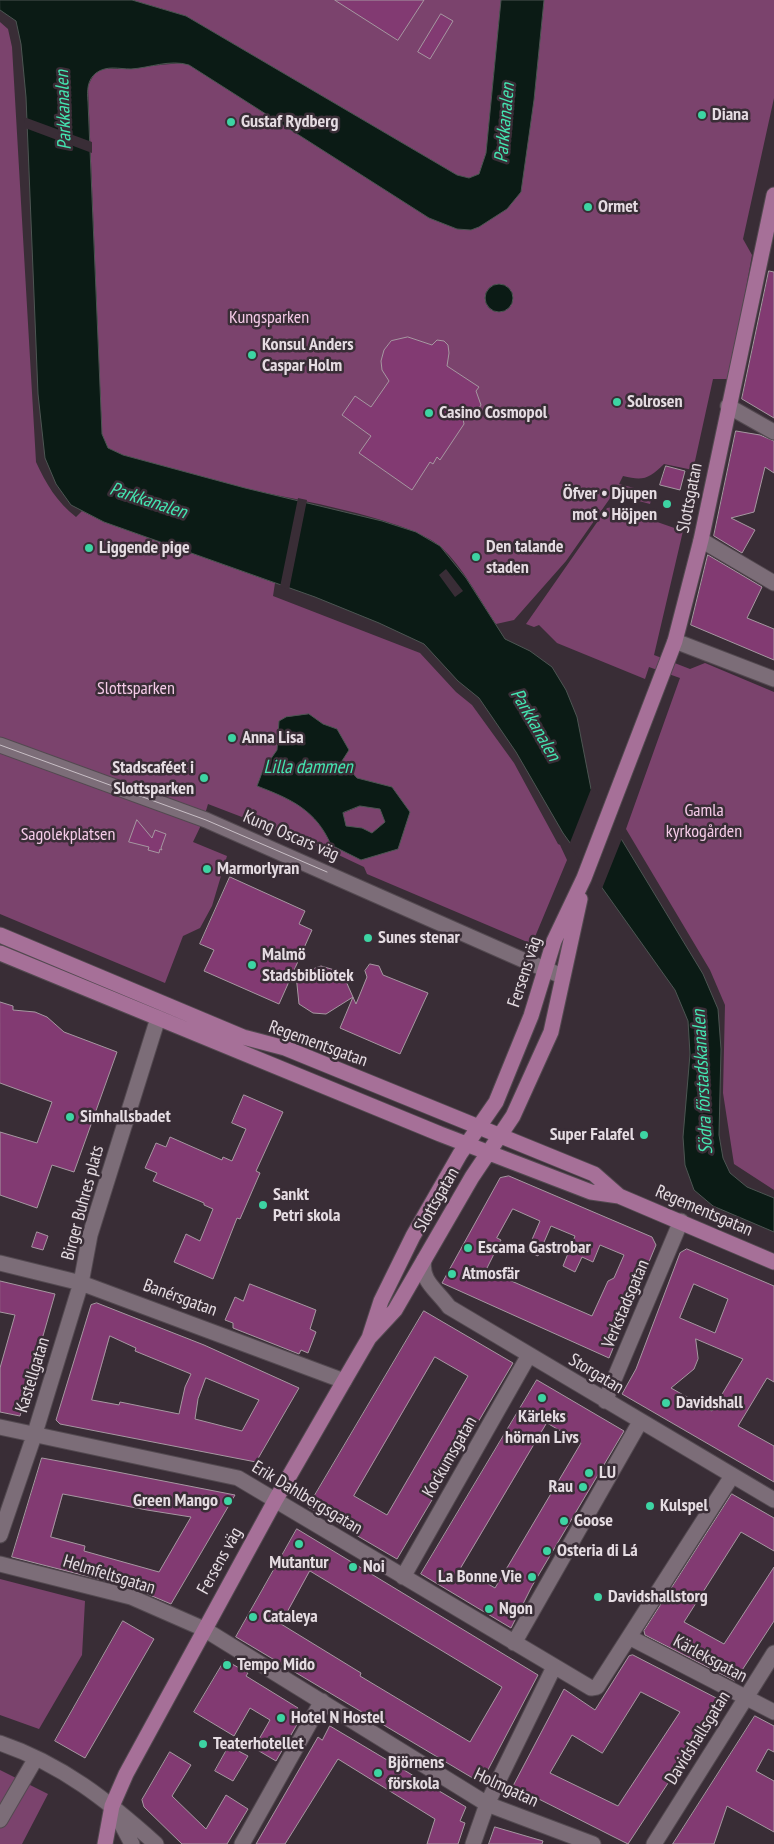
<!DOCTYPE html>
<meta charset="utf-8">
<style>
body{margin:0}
canvas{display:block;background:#392d36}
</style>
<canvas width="774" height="1844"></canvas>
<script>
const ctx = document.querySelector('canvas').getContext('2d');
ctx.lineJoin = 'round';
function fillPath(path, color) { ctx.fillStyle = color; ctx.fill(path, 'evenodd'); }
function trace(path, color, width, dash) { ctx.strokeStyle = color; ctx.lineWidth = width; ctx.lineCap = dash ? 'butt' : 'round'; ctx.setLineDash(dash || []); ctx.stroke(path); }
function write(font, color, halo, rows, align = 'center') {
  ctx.font = font + ' "PT Sans Narrow",sans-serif'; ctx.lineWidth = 5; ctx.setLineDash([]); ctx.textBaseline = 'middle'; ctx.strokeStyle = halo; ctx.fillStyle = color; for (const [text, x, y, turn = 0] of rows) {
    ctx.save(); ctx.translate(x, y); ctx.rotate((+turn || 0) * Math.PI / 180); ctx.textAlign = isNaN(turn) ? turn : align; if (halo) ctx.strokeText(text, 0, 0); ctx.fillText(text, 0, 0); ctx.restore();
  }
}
fillPath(new Path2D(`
 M 132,0 L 501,0 L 486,153 L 479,174 L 469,178 L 457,175 L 186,16 Z
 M 544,0 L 774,0 L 774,98 L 743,239 L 752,255 L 737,338 L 727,379 L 713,379 L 693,470 L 664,464 C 649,479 643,481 623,476 L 619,484 L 653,493 L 650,504 L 613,494 L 566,561 L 514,620 L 496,624 C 479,599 463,567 441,547 C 410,519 292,499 248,489 C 206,479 164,466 123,455 L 108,448 L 102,434 L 88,87 C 97,60 113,72 133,68 C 150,66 166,64 184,63 L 189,65 L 429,218 L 457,229 L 471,230 L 534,100 Z
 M 0,22 L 8,29 L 12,47 L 36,462 C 46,484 57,502 76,517 L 82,511 L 104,522 L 275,583 L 273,596 L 420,653 L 456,692 L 472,705 L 514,763 L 558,844 L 560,845 L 567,860 L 532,944 L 367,874 L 364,867 L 328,850 L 208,804 L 203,821 L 193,842 L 227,856 L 212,906 L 200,928 L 183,936 L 165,983 L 0,914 Z
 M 614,507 L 683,531 L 654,655 L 690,669 L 705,663 L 774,692 L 774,1190 L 734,1164 L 723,1093 L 725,1005 L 710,970 L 626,829 L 680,678 L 649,667 L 645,679 L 557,643 L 539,625 L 534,627 L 526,624 L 607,508 Z
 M 0,1579 L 85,1601 L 82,1655 L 39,1729 L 0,1715 Z
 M 0,1770 L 48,1794 L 22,1844 L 0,1844 Z`), '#7b436d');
const water = new Path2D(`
 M 0,0 L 132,0 L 186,16 L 457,175 L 469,178 L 479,174 L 486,153 L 501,0 L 544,0 L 534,100 L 521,192 L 507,209 L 479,227 L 471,230 L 457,229 L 429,218 L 189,65 C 170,59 149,68 131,69 C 119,69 107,65 96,73 C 87,80 87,91 88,102 L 102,434 L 108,448 L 123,455 L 245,488 L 382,521 L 416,532 L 440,546 L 466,578 L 505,639 L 530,651 L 552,667 L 566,690 L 577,717 L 591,789 L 703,974 L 718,1009 L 721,1049 L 719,1135 L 723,1158 L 730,1173 L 747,1187 L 774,1198 L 774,1232 L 713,1206 L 694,1190 L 685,1165 L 683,1137 L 690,1054 L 688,1021 L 675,990 L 563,833 L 516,752 L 479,698 L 458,681 L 424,644 L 379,623 L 315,597 L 104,522 L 71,505 L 56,484 L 45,458 L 38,394 L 26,97 L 21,44 L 16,21 L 0,10 Z
 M485 298a14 14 0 1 1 28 0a14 14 0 1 1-28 0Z
 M 309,714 L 323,724 L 337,729 L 349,750 L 342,761 L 357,778 L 392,787 L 410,812 L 398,849 L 361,860 L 331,845 C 316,810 291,799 257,786 L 263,770 L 277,750 L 279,721 L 286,717 ZM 360,806 L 380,809 L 385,822 L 372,833 L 362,828 L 346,826 L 343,813 Z`);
fillPath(water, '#0b1b15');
trace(water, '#4c5552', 1);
fillPath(new Path2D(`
 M 24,117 L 92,142 L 92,153 L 25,128 Z
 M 298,498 L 307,500 L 289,590 L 280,587 Z
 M 446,569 L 463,591 L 455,597 L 439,575 Z
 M 593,784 L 623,836 L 601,891 L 569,845 Z`), '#392d36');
const building = new Path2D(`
 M 335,0 L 424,0 L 398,40 Z
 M 441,14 L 453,21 L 430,59 L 418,52 Z
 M 769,271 L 774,272 L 774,418 L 742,399 Z
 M 408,337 L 432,345 L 437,340 L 444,341 L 448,345 L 449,353 L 447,366 L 479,387 L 476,391 L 481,405 L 476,413 L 463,419 L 464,424 L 440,460 L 437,457 L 433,464 L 430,462 L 412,490 L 359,453 L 371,436 L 342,415 L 355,396 L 371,407 L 389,381 L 382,370 L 381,361 L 384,350 L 391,341 Z
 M 736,431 L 760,435 L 774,441 L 774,473 L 765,467 L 754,512 L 731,518 L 755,530 L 742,553 L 714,536 Z
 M 666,466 L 685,471 L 680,490 L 660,485 Z
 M 708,555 L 762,587 L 747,618 L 774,629 L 774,660 L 691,625 Z
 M 137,820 L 152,838 L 155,830 L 166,834 L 161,848 L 162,850 L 160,849 L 159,853 L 148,850 L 149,847 L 129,842 Z
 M 230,877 L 305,911 L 299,924 L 312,930 L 279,1004 L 204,971 L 214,950 L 200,944 Z
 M 370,964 L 379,966 L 383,975 L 428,993 L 400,1054 L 340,1028 L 353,997 L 326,1014 L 313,1013 L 299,1004 L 296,975 L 321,966 L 338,971 L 345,979 L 356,1004 L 367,977 L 365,971 Z
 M 0,1002 L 13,1006 L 13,1010 L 35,1012 L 47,1017 L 64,1032 L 117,1052 L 74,1172 L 52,1165 L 37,1208 L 0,1195 L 0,1132 L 37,1143 L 52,1102 L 0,1083 Z
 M 244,1095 L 283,1112 L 256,1171 L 260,1173 L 240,1219 L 237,1218 L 213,1279 L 174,1262 L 186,1234 L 200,1241 L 213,1209 L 204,1205 L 204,1203 L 153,1181 L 157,1173 L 145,1168 L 156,1143 L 166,1147 L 170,1137 L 222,1160 L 223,1157 L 232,1161 L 246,1129 L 232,1123 Z
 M 509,1176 L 652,1237 L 656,1245 L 609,1358 L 442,1283 L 500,1178 ZM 513,1209 L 540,1221 L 527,1251 L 538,1256 L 551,1226 L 575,1236 L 563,1266 L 575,1272 L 582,1257 L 593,1262 L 600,1245 L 624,1255 L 614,1278 L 608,1281 L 592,1316 L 486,1270 L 501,1240 L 497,1238 Z
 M 37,1232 L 48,1236 L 43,1250 L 32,1247 Z
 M 687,1249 L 774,1286 L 774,1382 L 767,1378 L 738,1426 L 774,1446 L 774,1482 L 622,1394 L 636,1369 L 680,1253 ZM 694,1284 L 728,1299 L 715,1333 L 680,1318 ZM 696,1339 L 743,1359 L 712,1411 L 671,1388 L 694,1369 L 698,1359 Z
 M 0,1281 L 55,1294 L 20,1416 L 0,1412 L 0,1368 L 15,1315 L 0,1312 Z
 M 250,1284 L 316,1310 L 310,1329 L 316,1332 L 308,1353 L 301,1350 L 299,1354 L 233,1328 L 233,1323 L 225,1320 L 235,1297 L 243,1301 Z
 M 97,1303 L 204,1345 L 299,1388 L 256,1462 L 60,1424 L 56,1420 L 91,1305 ZM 110,1336 L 136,1348 L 135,1351 L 191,1374 L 185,1387 L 179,1414 L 120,1402 L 119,1405 L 92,1400 ZM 206,1378 L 259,1400 L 242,1431 L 195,1419 L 198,1399 Z
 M 424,1311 L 513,1363 L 397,1559 L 308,1507 ZM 435,1357 L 468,1376 L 387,1515 L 354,1496 Z
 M 537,1380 L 624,1431 L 532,1586 L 511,1628 L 421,1574 ZM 547,1423 L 581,1443 L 495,1588 L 461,1568 Z
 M 42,1458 L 102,1469 L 235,1495 L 171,1604 L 133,1588 L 12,1557 ZM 63,1494 L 147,1510 L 191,1517 L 159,1572 L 84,1551 L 85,1546 L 51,1537 Z
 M 732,1494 L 774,1518 L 774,1551 L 741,1532 L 684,1622 L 724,1644 L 774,1567 L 774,1621 L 735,1681 L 645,1635 L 644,1631 Z
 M 297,1529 L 538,1675 L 481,1783 L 236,1637 ZM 310,1571 L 502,1687 L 470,1742 L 360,1676 L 361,1673 L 281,1624 Z
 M 123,1621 L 154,1639 L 85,1758 L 55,1741 Z
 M 633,1655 L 722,1701 L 628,1844 L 513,1786 L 564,1689 L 595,1710 L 629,1656 ZM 641,1692 L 680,1712 L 618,1806 L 550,1773 L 572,1735 L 602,1753 Z
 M 225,1660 L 248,1673 L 246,1676 L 298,1708 L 293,1717 L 299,1721 L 276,1761 L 254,1748 L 270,1720 L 250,1708 L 234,1736 L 194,1712 Z
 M 755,1716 L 774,1726 L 774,1752 L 768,1749 L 756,1771 L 774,1781 L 774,1832 L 727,1806 L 714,1844 L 673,1844 Z
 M 330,1726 L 466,1807 L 460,1821 L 465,1823 L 458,1844 L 427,1844 L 435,1819 L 338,1759 L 285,1844 L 256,1844 L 318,1737 L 322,1740 Z
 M 229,1746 L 248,1756 L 233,1781 L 215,1771 Z
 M 170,1752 L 191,1765 L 172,1796 L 206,1829 L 226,1795 L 248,1809 L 227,1844 L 182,1844 L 144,1807 L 142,1800 Z
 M 495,1827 L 543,1841 L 542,1844 L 489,1844 Z`);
fillPath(building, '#823a72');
trace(building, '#a697a1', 1);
const minor = new Path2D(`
 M 728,406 L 774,432
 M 701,540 L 774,583
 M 675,641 L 774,679
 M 0,745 L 206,820 L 523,960 L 562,976
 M 424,1260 C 420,1281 437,1290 449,1307 L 774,1500
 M 0,1263 L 81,1283 L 344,1381
 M 605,1401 L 681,1221
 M 0,1427 L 238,1478 L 591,1688 L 597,1687 L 732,1476
 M 0,1535 L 35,1433 L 81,1283 L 90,1235 L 158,1018
 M 0,1564 L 131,1597 L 204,1629 L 487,1804 L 593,1844
 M 403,1577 L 529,1355
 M 629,1637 L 774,1712
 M 514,1643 L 640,1422
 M 0,1743 C 62,1764 108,1801 156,1844
 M 116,1814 L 132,1844
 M 0,1820 L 36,1758
 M 242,1844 L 322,1701
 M 473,1844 L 487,1804 L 554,1667
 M 654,1844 L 774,1653`);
const major = new Path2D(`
 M 0,935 L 243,1037 L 285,1048 L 594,1174 L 619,1196
 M 0,953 L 440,1134 L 591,1192 L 619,1196 L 774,1262
 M 369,1338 L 381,1301 L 413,1236 L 460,1154 L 496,1102 L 531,1016 L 554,941 L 584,878 L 675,641 L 701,540 L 774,195
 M 105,1844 L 112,1806 L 126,1774 L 276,1499 L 344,1381 L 369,1338 L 395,1310 L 472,1177 L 513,1116 L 551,1032 L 580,899`);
trace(minor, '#534950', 17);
trace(major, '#534950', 17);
trace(minor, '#7c6d78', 15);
trace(major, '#a67098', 15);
trace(new Path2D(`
 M 0,745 L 206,820 L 327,872`), '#c9bfc6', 1);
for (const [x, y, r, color] of [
 [702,115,5,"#3dd4a3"],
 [231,122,5,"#3dd4a3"],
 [588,207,5,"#3dd4a3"],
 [252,355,5,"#3dd4a3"],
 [617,402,5,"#3dd4a3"],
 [429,413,5,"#3dd4a3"],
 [667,504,5,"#3dd4a3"],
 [89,548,5,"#3dd4a3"],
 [476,557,5,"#3dd4a3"],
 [232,738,5,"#3dd4a3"],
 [204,778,5,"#3dd4a3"],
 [207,869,5,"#3dd4a3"],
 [368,938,5,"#3dd4a3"],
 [252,965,5,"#3dd4a3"],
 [70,1117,5,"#3dd4a3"],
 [644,1135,5,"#3dd4a3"],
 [263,1205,5,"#3dd4a3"],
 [468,1248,5,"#3dd4a3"],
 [452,1274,5,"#3dd4a3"],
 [542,1398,5,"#3dd4a3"],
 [666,1403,5,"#3dd4a3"],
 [589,1473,5,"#3dd4a3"],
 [583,1487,5,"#3dd4a3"],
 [228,1501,5,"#3dd4a3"],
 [650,1506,5,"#3dd4a3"],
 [564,1521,5,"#3dd4a3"],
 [299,1544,5,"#3dd4a3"],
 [547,1551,5,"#3dd4a3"],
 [353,1567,5,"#3dd4a3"],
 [532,1577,5,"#3dd4a3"],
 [598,1597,5,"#3dd4a3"],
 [489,1609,5,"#3dd4a3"],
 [253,1617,5,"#3dd4a3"],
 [227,1665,5,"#3dd4a3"],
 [281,1718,5,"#3dd4a3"],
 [203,1744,5,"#3dd4a3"],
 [378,1773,5,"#3dd4a3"]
]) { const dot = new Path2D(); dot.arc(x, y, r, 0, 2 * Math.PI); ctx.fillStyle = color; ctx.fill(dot); trace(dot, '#392d36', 2); }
write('bold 18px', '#e5dce2', '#392d36', [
 ["Diana",712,115],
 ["Gustaf Rydberg",241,122],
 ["Ormet",598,207],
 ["Konsul Anders",262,345],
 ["Caspar Holm",262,366],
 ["Solrosen",627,402],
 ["Casino Cosmopol",439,413],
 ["Öfver • Djupen",657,494,"right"],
 ["mot • Höjpen",657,515,"right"],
 ["Den talande",486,547],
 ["staden",486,568],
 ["Liggende pige",99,548],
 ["Anna Lisa",242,738],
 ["Stadscaféet i",194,768,"right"],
 ["Slottsparken",194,789,"right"],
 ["Marmorlyran",217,869],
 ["Sunes stenar",378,938],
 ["Malmö",262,955],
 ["Stadsbibliotek",262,976],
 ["Simhallsbadet",80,1117],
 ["Super Falafel",634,1135,"right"],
 ["Sankt",273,1195],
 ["Petri skola",273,1216],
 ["Escama Gastrobar",478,1248],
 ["Atmosfär",462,1274],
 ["Davidshall",676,1403],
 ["Kärleks",542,1417,"center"],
 ["hörnan Livs",542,1438,"center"],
 ["LU",599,1473],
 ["Rau",573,1487,"right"],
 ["Green Mango",218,1501,"right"],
 ["Kulspel",660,1506],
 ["Goose",574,1521],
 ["Osteria di Lá",557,1551],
 ["Mutantur",299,1563,"center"],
 ["Noi",363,1567],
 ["La Bonne Vie",522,1577,"right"],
 ["Davidshallstorg",608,1597],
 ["Ngon",499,1609],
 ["Cataleya",263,1617],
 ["Tempo Mido",237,1665],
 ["Hotel N Hostel",291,1718],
 ["Teaterhotellet",213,1744],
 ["Björnens",388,1763],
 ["förskola",388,1784]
], 'left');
write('18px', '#f5cbe8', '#392d36', [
 ["Kungsparken",269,318],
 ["Slottsparken",136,689],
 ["Gamla",704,811],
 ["kyrkogården",704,832],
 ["Sagolekplatsen",68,835]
]);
write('18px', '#e5dce2', '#392d36', [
 ["Slottsgatan",690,498,-79],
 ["Kung Oscars väg",291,836,23],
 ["Fersens väg",525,972,-72],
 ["Regementsgatan",318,1044,20],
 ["Slottsgatan",437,1200,-60],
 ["Birger Buhres plats",83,1203,-75],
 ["Regementsgatan",704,1211,23],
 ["Banérsgatan",180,1298,20],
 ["Verkstadsgatan",626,1304,-67],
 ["Storgatan",596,1374,31],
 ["Kastellgatan",33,1375,-73],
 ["Kockumsgatan",450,1457,-60],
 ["Erik Dahlbergsgatan",307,1498,31],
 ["Fersens väg",220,1561,-61],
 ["Helmfeltsgatan",109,1575,17],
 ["Kärleksgatan",710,1659,28],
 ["Davidshallsgatan",698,1738,-58],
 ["Holmgatan",506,1788,25]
]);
write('italic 19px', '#44e6b1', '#392d36', [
 ["Parkkanalen",64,110,-92],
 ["Parkkanalen",505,123,-85],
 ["Parkkanalen",148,501,18],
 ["Parkkanalen",535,725,60],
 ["Lilla dammen",308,768],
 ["Södra förstadskanalen",703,1082,-93]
]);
</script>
